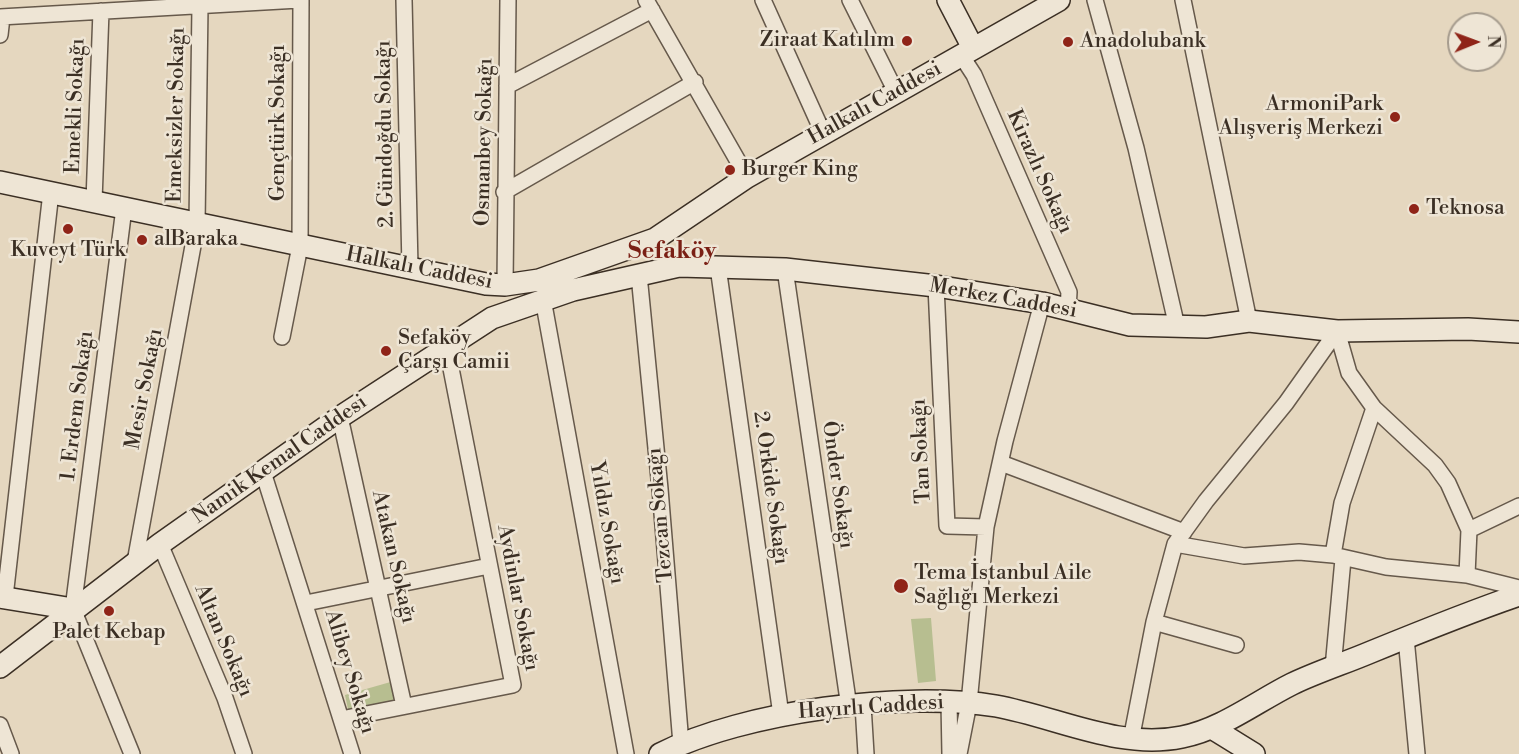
<!DOCTYPE html>
<meta charset="utf-8">
<style>
body{margin:0}
#map{position:relative;width:1519px;height:754px;overflow:hidden;background:#e5d7bf;font-family:"Libre Bodoni",serif}
canvas{display:block}
.north{position:absolute;left:1447px;top:12px;width:60px;height:60px;box-sizing:border-box;background:#eee5d5;border:2px solid #a69c8e;border-radius:50%;rotate:89deg;font-size:16px;font-weight:700;line-height:24px;text-align:center;color:#3b2f24}
.north::after{content:'';display:block;margin:auto;width:21px;height:27px;background:#8f2418;clip-path:polygon(50% 0,100% 100%,50% 72%,0 100%)}
</style>
<div id="map">
<canvas width="1519" height="754"></canvas>
<div class="north">N</div>
</div>
<script>
const ctx = document.querySelector('canvas').getContext('2d');
ctx.lineJoin = 'round';
function fillPath(path, color) { ctx.fillStyle = color; ctx.fill(path, 'evenodd'); }
function trace(path, color, width, dash) { ctx.strokeStyle = color; ctx.lineWidth = width; ctx.lineCap = dash ? 'butt' : 'round'; ctx.setLineDash(dash || []); ctx.stroke(path); }
function write(font, color, halo, rows, align = 'center') {
  ctx.font = font + ' "Libre Bodoni",serif'; ctx.lineWidth = 5; ctx.setLineDash([]); ctx.textBaseline = 'middle'; ctx.strokeStyle = halo; ctx.fillStyle = color; for (const [text, x, y, turn = 0] of rows) {
    ctx.save(); ctx.translate(x, y); ctx.rotate((+turn || 0) * Math.PI / 180); ctx.textAlign = isNaN(turn) ? turn : align; if (halo) ctx.strokeText(text, 0, 0); ctx.fillText(text, 0, 0); ctx.restore();
  }
}
fillPath(new Path2D(`
 M 931,618 L 936,681 L 918,683 L 911,619 Z
 M 394,681 L 399,702 L 349,714 L 345,695 Z`), '#b7be90');
const street = new Path2D(`
 M 404,0 L 410,267
 M 646,0 L 747,177
 M 763,0 L 823,133
 M 850,0 L 896,92
 M 1095,0 L 1136,148 L 1177,327
 M 1183,0 L 1249,321
 M 0,17 L 299,0
 M 0,35 L 2,17
 M 961,55 L 974,75 L 1069,292 L 1068,309
 M 507,86 L 652,10
 M 504,192 L 695,82
 M 94,201 L 101,11
 M 124,208 L 73,609 L 132,754
 M 718,267 L 781,715
 M 785,269 L 849,707
 M 639,275 L 660,489 L 681,744
 M 505,285 L 508,0
 M 936,286 L 947,526 L 986,527 L 969,703 L 959,754
 M 543,299 L 626,754
 M 1337,331 L 1349,373 L 1374,408 L 1435,465 L 1448,483 L 1469,530 L 1467,575
 M 282,337 L 300,246 L 301,0
 M 340,417 L 404,706
 M 1001,463 L 1184,532
 M 263,472 L 352,754
 M 986,527 L 1005,441 L 1042,303
 M 1469,530 L 1519,506
 M 160,544 L 225,698 L 244,754
 M 1175,544 L 1244,556 L 1299,552 L 1333,555 L 1386,567 L 1467,575 L 1519,588
 M 1333,555 L 1342,503 L 1374,408
 M 135,562 L 197,224 L 200,6
 M 5,597 L 51,192
 M 306,603 L 489,566
 M 1154,622 L 1236,645
 M 1406,638 L 1417,754
 M 1333,668 L 1343,559
 M 949,702 L 950,754
 M 863,705 L 866,754
 M 341,719 L 513,685 L 447,348
 M 0,725 L 11,754
 M 1131,740 L 1154,622 L 1175,544 L 1206,501 L 1286,403 L 1337,331`);
const secondary = new Path2D(`
 M 948,0 L 973,48
 M 0,182 L 486,284 L 505,285 L 539,280 L 655,239 L 747,177 L 1059,0
 M 0,597 L 73,609
 M 0,667 L 160,544 L 340,417 L 492,318 L 573,290 L 679,266 L 785,269 L 936,286 L 1042,303 L 1130,325 L 1206,327 L 1249,321 L 1337,331 L 1468,329 L 1519,332
 M 1212,728 L 1254,754
 M 660,754 C 745,711 902,691 996,706 C 1057,717 1119,750 1182,737 C 1222,729 1256,702 1292,684 C 1317,672 1345,663 1371,652 C 1420,632 1469,612 1519,595`);
trace(street, '#66594b', 18);
trace(secondary, '#3b2f24', 24);
trace(street, '#eee5d5', 15);
trace(secondary, '#eee5d5', 21);
for (const [x, y, r, color] of [
 [907,41,6,"#8f2418"],
 [1068,42,6,"#8f2418"],
 [1395,117,6,"#8f2418"],
 [730,170,6,"#8f2418"],
 [1414,209,6,"#8f2418"],
 [68,229,6,"#8f2418"],
 [142,240,6,"#8f2418"],
 [386,351,6,"#8f2418"],
 [901,586,8,"#8f2418"],
 [109,611,6,"#8f2418"]
]) { const dot = new Path2D(); dot.arc(x, y, r, 0, 2 * Math.PI); ctx.fillStyle = color; ctx.fill(dot); trace(dot, '#eee5d5', 2); }
write('21px', '#3b2f24', '#eee5d5', [
 ["Ziraat Katılım",895,41,"right"],
 ["Anadolubank",1080,42],
 ["ArmoniPark",1383,105,"right"],
 ["Alışveriş Merkezi",1383,129,"right"],
 ["Burger King",742,170],
 ["Teknosa",1426,209],
 ["alBaraka",154,240],
 ["Kuveyt Türk",68,251,"center"],
 ["Sefaköy",398,339],
 ["Çarşı Camii",398,363],
 ["Tema İstanbul Aile",914,574],
 ["Sağlığı Merkezi",914,598],
 ["Palet Kebap",109,633,"center"]
], 'left');
write('21px', '#3b2f24', '#eee5d5', [
 ["Halkalı Caddesi",875,104,-29],
 ["Emekli Sokağı",76,106,-88],
 ["Emeksizler Sokağı",177,115,-89],
 ["Gençtürk Sokağı",279,123,-90],
 ["2. Gündoğdu Sokağı",386,134,-91],
 ["Osmanbey Sokağı",485,142,-89],
 ["Kirazlı Sokağı",1039,172,66],
 ["Halkalı Caddesi",419,269,11],
 ["Merkez Caddesi",1003,299,10],
 ["Mesir Sokağı",145,389,-79],
 ["1. Erdem Sokağı",78,406,-83],
 ["Tan Sokağı",922,451,-93],
 ["Namik Kemal Caddesi",280,460,-35],
 ["Önder Sokağı",837,485,82],
 ["2. Orkide Sokağı",770,488,82],
 ["Tezcan Sokağı",661,515,-95],
 ["Yıldız Sokağı",606,523,80],
 ["Atakan Sokağı",393,557,77],
 ["Aydinlar Sokağı",517,598,79],
 ["Altan Sokağı",223,641,67],
 ["Alibey Sokağı",349,672,73],
 ["Hayırlı Caddesi",871,708,-4]
]);
write('bold 24px', '#7a1f14', '#eee5d5', [
 ["Sefaköy",672,252]
]);
</script>
